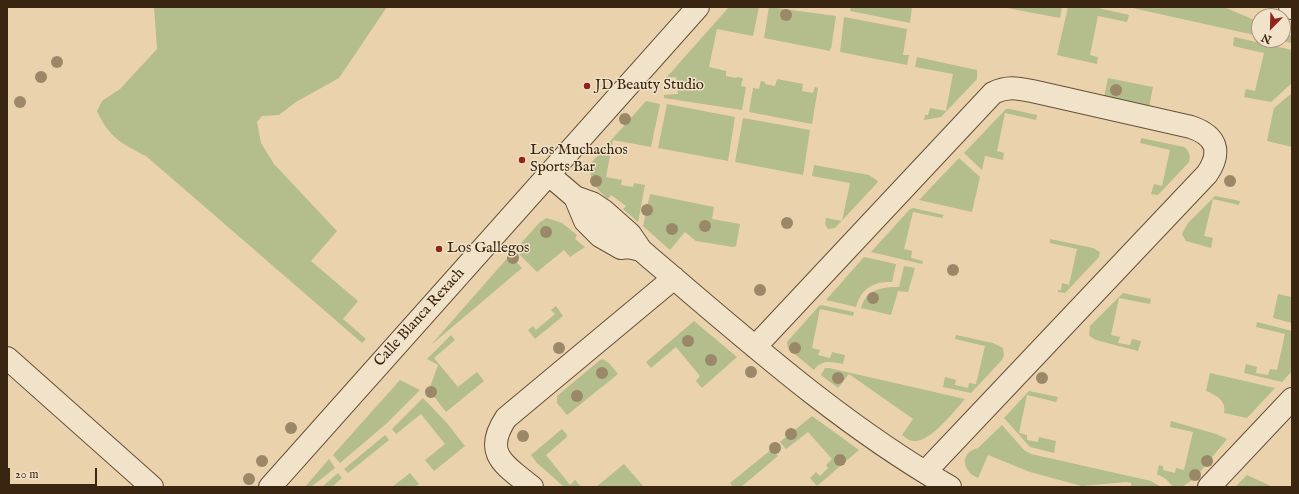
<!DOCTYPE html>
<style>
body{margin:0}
#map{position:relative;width:1299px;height:494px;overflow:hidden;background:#ead2ad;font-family:"IM FELL English",serif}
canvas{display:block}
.frame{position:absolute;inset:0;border:8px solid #3a2510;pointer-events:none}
.north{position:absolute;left:1251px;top:8px;width:40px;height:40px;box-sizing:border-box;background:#f1e2ca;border:1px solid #a89680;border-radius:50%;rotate:203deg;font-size:11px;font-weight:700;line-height:16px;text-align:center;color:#3a2510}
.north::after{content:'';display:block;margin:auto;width:14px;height:18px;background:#8f2418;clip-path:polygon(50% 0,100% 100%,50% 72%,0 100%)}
.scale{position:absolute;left:8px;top:468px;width:89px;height:18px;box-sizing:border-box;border:2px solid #3a2510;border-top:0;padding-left:5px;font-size:12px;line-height:14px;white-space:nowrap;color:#3a2510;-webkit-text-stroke:3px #f1e2ca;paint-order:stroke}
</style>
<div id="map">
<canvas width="1299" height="494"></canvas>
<div class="frame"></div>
<div class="north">N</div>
<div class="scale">20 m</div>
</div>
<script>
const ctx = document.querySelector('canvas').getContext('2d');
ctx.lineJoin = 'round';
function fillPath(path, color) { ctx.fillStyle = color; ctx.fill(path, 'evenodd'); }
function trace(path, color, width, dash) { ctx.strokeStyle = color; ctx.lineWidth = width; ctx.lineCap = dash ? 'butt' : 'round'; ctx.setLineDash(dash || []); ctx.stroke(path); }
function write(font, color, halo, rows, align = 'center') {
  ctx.font = font + ' "IM FELL English",serif'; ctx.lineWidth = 3; ctx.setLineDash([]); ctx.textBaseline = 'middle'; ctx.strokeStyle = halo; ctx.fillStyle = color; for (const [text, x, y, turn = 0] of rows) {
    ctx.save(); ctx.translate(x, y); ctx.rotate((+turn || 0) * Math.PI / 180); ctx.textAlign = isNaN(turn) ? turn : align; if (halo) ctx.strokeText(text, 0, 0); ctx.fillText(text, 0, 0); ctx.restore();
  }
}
fillPath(new Path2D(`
 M 154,7 L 387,7 L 339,78 L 296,102 L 279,115 L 262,116 L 257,122 L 261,143 L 274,164 L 337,231 L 311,261 L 358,301 L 343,319 L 366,339 L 362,343 L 146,156 C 120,143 109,137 97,111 L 102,101 L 120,89 L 157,49 Z
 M 729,7 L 759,7 L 753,36 L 717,29 L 709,67 L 726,71 L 726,76 L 736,78 L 737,77 L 743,78 L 741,86 L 746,87 L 742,110 L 664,98 L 664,95 L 678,94 L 676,77 L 666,78 Z
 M 769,7 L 836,16 L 831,49 L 830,48 L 830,51 L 764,38 Z
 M 851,7 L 912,7 L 910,23 L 850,11 Z
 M 1002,7 L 1062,7 L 1060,18 Z
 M 1068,7 L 1094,7 L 1129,15 L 1127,22 L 1098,16 L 1090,55 L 1098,57 L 1097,64 L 1057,55 Z
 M 1128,7 L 1224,7 L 1259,22 L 1259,36 Z
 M 844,17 L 907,29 L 903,55 L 909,55 L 907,65 L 840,52 Z
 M 1283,32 L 1292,36 L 1292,43 L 1276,40 L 1283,40 Z
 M 1234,37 L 1292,50 L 1292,83 L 1271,102 L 1244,97 L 1246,89 L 1255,91 L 1264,53 L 1233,46 Z
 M 917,57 L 977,70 L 977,79 L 941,117 L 924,120 L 925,115 L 928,115 L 930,108 L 946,111 L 953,74 L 915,67 Z
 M 1108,78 L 1153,87 L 1149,107 L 1104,97 Z
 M 777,79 L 803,84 L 802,91 L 813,93 L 815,87 L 818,88 L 812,124 L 749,112 L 753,88 L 759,89 L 761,81 L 765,82 L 765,84 L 775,86 Z
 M 1292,93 L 1292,147 L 1267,141 L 1274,108 Z
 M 646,101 L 660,104 L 651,147 L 613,140 L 606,177 L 622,180 L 621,185 L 633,187 L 634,183 L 645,185 L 638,222 L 623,209 L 626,206 L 611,195 L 608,199 C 596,189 588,179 591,163 Z
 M 667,104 L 735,117 L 728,161 L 658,148 Z
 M 1006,109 L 1010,109 L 1037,115 L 1036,120 L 1005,113 L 997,151 L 1004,153 L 1003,160 L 985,156 L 982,170 L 964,153 Z
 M 743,118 L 810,130 L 803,175 L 735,162 Z
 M 1141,138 L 1184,147 C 1189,150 1191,157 1189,162 L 1158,195 L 1151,194 L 1154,184 L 1162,186 L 1170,150 L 1140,143 Z
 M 959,158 L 980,177 L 972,212 L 919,200 Z
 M 814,165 L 869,175 L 878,181 L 877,183 L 835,228 L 828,229 L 825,224 L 826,218 L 842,221 L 850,183 L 812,176 Z
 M 650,194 L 714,207 L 712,219 L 740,224 L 736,246 L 733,247 L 696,241 L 685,232 L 670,250 L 643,226 Z
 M 1215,196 L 1240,201 L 1239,205 L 1213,199 L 1204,236 L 1213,238 L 1211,248 L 1186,241 L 1182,234 L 1188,223 Z
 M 913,208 L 944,215 L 942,218 L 913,212 L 904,249 L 912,251 L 911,258 L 923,261 L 922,264 L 871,252 L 910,209 Z
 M 547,218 L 562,223 L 577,235 L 575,239 L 585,247 L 570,257 L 564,250 L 537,272 L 515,250 L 540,222 Z
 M 1050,239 L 1093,248 L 1100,252 L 1099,257 L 1065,293 L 1058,292 L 1058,290 L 1061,290 L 1062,283 L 1069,285 L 1077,249 L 1050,243 Z
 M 510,255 L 522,268 L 431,345 Z
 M 864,257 L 896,264 L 892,282 C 873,281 861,289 856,307 L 826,300 Z
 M 904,266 L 915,268 L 908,292 L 898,291 L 891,315 L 861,308 C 866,289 882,287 899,287 Z
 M 1292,292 L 1292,323 L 1273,318 L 1278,294 L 1291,297 Z
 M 1123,293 L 1151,299 L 1150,304 L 1119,298 L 1111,335 L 1120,337 L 1118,343 L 1130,345 L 1132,339 L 1141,341 L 1138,351 L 1096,340 L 1091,337 L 1089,335 L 1090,326 Z
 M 821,305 L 854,312 L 853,316 L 820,309 L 812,348 L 820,350 L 818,355 L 830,358 L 832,352 L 845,355 L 843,364 C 831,362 822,359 814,370 L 791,351 L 788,348 L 787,342 L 819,306 Z
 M 556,306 L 563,316 L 535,339 L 528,330 L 533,326 L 536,330 L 555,314 L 551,310 Z
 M 694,321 L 737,357 L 702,388 L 696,381 L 700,376 L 676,347 L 651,368 L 646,362 Z
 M 1257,322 L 1292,331 L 1292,371 L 1282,382 L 1244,373 L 1246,364 L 1257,367 L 1256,373 L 1268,375 L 1270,369 L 1277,370 L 1285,334 L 1256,327 Z
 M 451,335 L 455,340 L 434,358 L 458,387 L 477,372 L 484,381 L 446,412 L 429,390 L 438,365 L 427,359 Z
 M 956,335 L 993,343 L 1003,348 L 1004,355 L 1002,360 L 971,393 L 943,387 L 945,377 L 956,380 L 955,385 L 968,388 L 969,383 L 976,384 L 985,346 L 955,339 Z
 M 603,359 L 609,363 L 618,374 L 567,415 L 557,403 L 557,396 L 600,360 Z
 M 825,368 L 829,368 L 965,399 C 954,411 931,442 914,441 C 909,441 906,438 902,435 L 913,419 L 849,374 L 838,388 L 821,375 Z
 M 1210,373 L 1275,388 L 1247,418 L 1224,413 C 1227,401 1216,395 1206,391 Z
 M 400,380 L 420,390 L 386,424 L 340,463 L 333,455 Z
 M 1029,391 L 1058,397 L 1056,402 L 1027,395 L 1019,433 L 1027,435 L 1027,440 L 1038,442 L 1039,437 L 1056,441 L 1054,453 L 1030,447 L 1004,418 Z
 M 423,398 L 446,422 L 465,446 L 434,471 L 425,460 L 445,444 L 421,414 L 396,434 L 392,429 Z
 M 812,416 L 859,450 L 817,486 L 810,478 L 816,472 L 820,476 L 828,468 L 826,465 L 832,459 L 808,432 L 786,449 L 780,442 Z
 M 1171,421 L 1216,434 L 1227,439 L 1195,478 L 1182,487 L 1173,487 L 1166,479 L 1157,474 L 1159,465 L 1163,466 L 1163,470 L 1175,473 L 1176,468 L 1184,470 L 1193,432 L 1170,427 Z
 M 1002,425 L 1024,450 L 1031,454 L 1151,481 L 1161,487 L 1131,487 L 1131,483 L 1126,482 L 1082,486 L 1030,472 L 988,455 L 978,478 C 961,471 960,452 978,448 Z
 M 562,429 L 567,435 L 567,437 L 546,455 L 570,485 L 575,480 L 581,487 L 564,487 L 537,463 L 531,455 Z
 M 385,435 L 389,440 L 348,473 L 344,469 Z
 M 772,449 L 778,456 L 741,487 L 733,487 L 730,483 Z
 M 329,459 L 335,468 L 311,487 L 305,487 Z
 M 624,464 L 644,487 L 596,487 Z
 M 338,473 L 342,478 L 332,487 L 322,487 Z
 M 410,473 L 419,484 L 415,487 L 392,487 Z
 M 1247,475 L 1273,487 L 1235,487 Z`), '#b4bd8c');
const minor = new Path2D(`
 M 1290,7 L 1292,8
 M 548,174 L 575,197 L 592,203 L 604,211 L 630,234 L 641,250 L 649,257 C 746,339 840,424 950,487
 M 575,197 L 585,221 L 600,236 L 621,248 L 628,247 L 641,250
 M 755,347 L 993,93 C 1007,86 1017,88 1032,91 L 1191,127 C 1217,136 1222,152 1207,174 L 925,472
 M 7,358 L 152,487
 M 270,487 L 698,7
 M 532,487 C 505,465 482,454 506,418 L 674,278
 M 1209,487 L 1292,399`);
trace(minor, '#665037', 24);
trace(minor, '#f1e2ca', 22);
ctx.fillStyle = '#9a8868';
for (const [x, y] of [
 [786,15],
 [57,62],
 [41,77],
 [1116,90],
 [20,102],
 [625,119],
 [596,181],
 [1230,181],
 [647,210],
 [787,223],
 [705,226],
 [672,229],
 [546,232],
 [513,258],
 [953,270],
 [760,290],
 [873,298],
 [688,341],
 [559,348],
 [795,348],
 [711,360],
 [751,372],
 [602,373],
 [838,378],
 [1042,378],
 [431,392],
 [577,396],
 [291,428],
 [791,434],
 [523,436],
 [775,448],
 [840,460],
 [262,461],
 [1207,461],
 [1195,475],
 [249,479]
]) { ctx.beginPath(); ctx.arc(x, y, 6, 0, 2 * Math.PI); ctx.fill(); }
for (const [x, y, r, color] of [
 [587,86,4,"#8f2418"],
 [522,160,4,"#8f2418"],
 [439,249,4,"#8f2418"]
]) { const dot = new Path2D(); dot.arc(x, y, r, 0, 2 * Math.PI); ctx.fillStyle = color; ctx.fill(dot); trace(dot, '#f1e2ca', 1.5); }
write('15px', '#3a2510', '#f1e2ca', [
 ["JD Beauty Studio",595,86],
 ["Los Muchachos",530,151],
 ["Sports Bar",530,168],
 ["Los Gallegos",447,249]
], 'left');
write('15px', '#3a2510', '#f1e2ca', [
 ["Calle Blanca Rexach",420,318,-48]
]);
</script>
